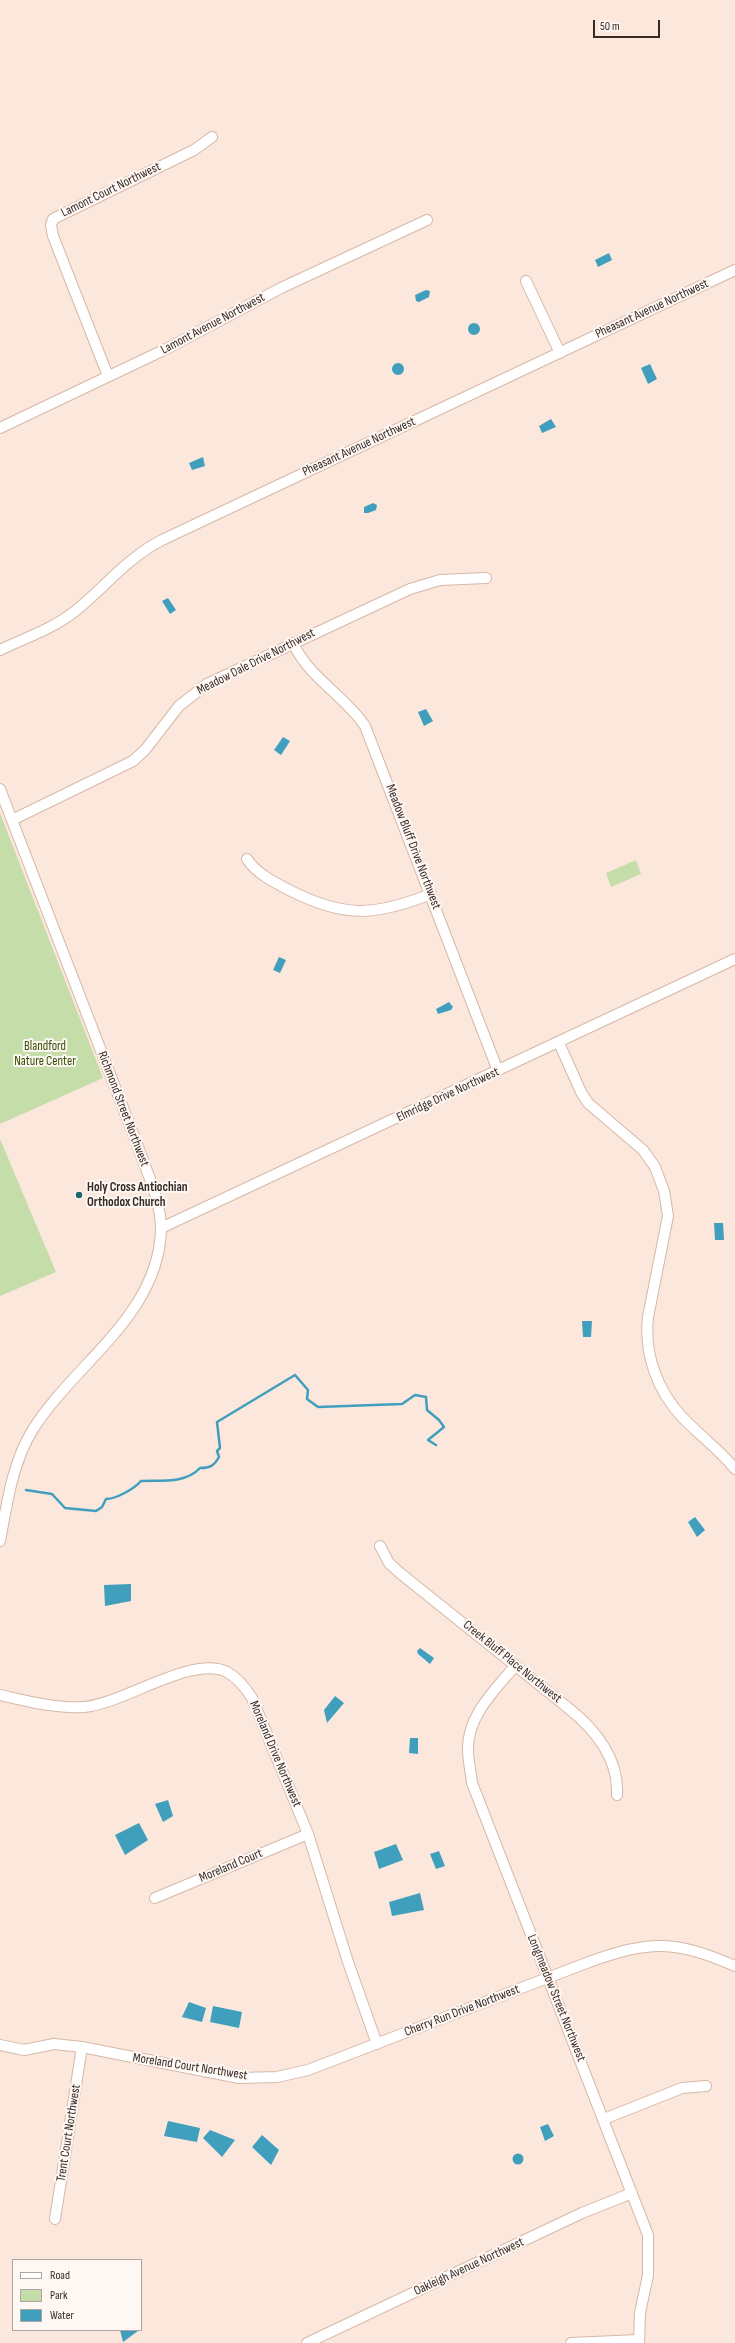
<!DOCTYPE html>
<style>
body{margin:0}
#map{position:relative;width:735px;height:2343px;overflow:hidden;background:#fbe7dc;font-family:"Sofia Sans Condensed",sans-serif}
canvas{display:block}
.legend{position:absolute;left:12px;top:2259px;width:130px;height:72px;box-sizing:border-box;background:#fef7f4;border:1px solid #aea5a1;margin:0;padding:5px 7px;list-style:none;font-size:12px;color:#372b25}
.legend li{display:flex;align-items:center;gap:8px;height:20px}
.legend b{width:20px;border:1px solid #aea5a1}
.scale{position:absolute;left:593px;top:20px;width:67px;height:18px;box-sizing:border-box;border:2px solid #372b25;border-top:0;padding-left:5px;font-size:12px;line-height:14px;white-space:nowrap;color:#372b25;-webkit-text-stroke:3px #fef7f4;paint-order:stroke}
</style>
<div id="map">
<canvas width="735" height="2343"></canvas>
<ul class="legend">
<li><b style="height:5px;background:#fff"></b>Road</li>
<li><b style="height:11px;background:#c5dda9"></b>Park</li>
<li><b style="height:11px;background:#409fbd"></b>Water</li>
</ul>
<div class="scale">50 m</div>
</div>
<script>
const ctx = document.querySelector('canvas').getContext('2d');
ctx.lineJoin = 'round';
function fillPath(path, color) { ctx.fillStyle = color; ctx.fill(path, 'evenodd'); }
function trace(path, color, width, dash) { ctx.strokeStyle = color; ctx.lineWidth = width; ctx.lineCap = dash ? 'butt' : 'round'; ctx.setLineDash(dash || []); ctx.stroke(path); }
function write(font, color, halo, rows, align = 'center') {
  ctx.font = font + ' "Sofia Sans Condensed",sans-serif'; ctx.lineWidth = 4; ctx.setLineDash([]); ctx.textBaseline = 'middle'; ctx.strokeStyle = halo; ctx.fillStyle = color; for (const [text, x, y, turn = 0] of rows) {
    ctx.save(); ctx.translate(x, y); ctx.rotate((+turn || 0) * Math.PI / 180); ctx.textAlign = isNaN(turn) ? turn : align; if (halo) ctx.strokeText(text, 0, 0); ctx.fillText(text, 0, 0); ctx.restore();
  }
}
fillPath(new Path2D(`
 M 0,813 L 103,1078 L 0,1124 Z
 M 636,860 L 641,874 L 611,887 L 606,873 Z
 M 0,1139 L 56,1272 L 0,1296 Z`), '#c5dda9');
fillPath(new Path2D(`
 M 609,253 L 612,260 L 598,267 L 595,260 Z
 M 426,290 L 430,291 L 429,297 L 419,302 L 416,301 L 415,295 Z
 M468 329a6 6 0 1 1 12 0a6 6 0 1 1-12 0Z
 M392 369a6 6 0 1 1 12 0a6 6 0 1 1-12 0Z
 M 650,364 L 657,379 L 648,384 L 641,368 Z
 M 551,419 L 556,427 L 542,433 L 539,426 Z
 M 203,457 L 205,466 L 192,470 L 189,463 Z
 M 373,503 L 377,505 L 376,510 L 368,513 L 364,513 L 364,507 Z
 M 168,598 L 176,610 L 170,614 L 162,601 Z
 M 426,709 L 433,721 L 424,726 L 418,712 Z
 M 283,737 L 290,741 L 281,755 L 274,750 Z
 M 279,957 L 286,960 L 280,973 L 273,970 Z
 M 449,1002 L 453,1007 L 451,1010 L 438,1014 L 436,1009 Z
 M 714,1223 L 723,1223 L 724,1240 L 715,1240 Z
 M 582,1321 L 592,1321 L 591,1337 L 583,1337 Z
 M 695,1517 L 705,1530 L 697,1537 L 688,1522 Z
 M 131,1584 L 131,1601 L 105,1606 L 104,1585 Z
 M 420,1648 L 434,1658 L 430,1664 L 418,1654 L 417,1651 Z
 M 335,1696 L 344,1703 L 327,1723 L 324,1710 Z
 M 410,1738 L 418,1738 L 418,1754 L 409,1753 Z
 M 168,1800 L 173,1816 L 163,1822 L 155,1804 Z
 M 139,1823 L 148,1840 L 125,1855 L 115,1835 Z
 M 396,1844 L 403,1860 L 379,1869 L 374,1852 Z
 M 439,1851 L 445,1866 L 436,1869 L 430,1854 Z
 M 420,1893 L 424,1910 L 392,1916 L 389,1902 Z
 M 189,2002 L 206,2008 L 202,2022 L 182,2017 Z
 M 213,2006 L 242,2012 L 239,2028 L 210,2022 Z
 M 168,2121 L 200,2128 L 197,2142 L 164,2136 Z
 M 548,2124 L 554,2136 L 545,2141 L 540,2127 Z
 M 210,2130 L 235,2140 L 222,2157 L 203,2138 Z
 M 262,2135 L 279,2150 L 271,2165 L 252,2147 Z
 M512.5 2159a5.5 5.5 0 1 1 11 0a5.5 5.5 0 1 1-11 0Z
 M 120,2330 L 137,2330 L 138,2331 L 123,2342 Z`), '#409fbd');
trace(new Path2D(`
 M 26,1490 L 52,1494 L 65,1508 L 96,1511 L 102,1507 L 106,1499 C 116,1499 134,1489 141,1481 C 161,1480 185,1484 200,1468 C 210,1468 214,1466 219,1457 L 217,1451 L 220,1448 L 217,1422 L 295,1375 L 308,1390 L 307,1399 L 318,1407 L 402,1404 L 415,1395 L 426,1397 L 427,1410 L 439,1420 L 444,1427 L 428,1440 L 436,1445`), '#409fbd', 2.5);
const minor = new Path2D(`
 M 526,281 L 560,353
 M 108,376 L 53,236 L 51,225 L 53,219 L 194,150 L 212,137
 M 0,428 L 168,348 L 281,288 L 427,220
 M 293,643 C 309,678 344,695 365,726 L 498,1071
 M 0,650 C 25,638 52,629 74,612 C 104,588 127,558 162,540 L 735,270
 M 0,789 L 137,1144 C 146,1170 161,1201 161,1229 C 159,1316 73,1364 32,1431 C 12,1464 7,1504 0,1541
 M 12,820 L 133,761 L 145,750 L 179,706 L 207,684 L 410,589 L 440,580 L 486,578
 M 247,859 C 258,875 274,882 291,891 C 345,918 375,916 431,894
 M 559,1043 L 581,1092 L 588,1103 L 643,1150 L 655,1167 L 664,1191 L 668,1216 L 648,1317 C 644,1354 657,1390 682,1417 C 699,1435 719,1449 735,1469
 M 161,1228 L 735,959
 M 380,1546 L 389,1563 L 400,1573 L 567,1707 C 595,1729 619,1758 617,1795
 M 515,1666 C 495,1690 467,1716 468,1750 C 468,1761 471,1772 472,1783 L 648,2235 L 648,2275 L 640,2313 L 639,2343
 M 0,1695 C 27,1701 57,1709 84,1707 C 123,1704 193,1654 227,1672 C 238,1678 245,1687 252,1698 L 308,1834 L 348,1962 L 377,2044
 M 155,1898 L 308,1834
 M 0,2045 L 24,2050 L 54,2044 L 82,2047 L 239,2078 L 277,2077 L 308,2070 L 589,1962 C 651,1940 674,1940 735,1966
 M 604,2119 L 682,2088 L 706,2086
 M 55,2219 L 82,2047
 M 307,2343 L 582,2213 L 632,2193
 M 571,2343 L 638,2340`);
trace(minor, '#d7b8a7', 12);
trace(minor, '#fff', 10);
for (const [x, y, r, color] of [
 [79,1195,4,"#1a6869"]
]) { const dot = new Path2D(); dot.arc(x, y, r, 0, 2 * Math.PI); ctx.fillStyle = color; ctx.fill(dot); trace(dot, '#fef7f4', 1.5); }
write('13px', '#372b25', '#fef7f4', [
 ["Lamont Court Northwest",111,190,-26],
 ["Pheasant Avenue Northwest",652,309,-25],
 ["Lamont Avenue Northwest",213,324,-28],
 ["Pheasant Avenue Northwest",359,447,-25],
 ["Meadow Dale Drive Northwest",256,662,-27],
 ["Meadow Bluff Drive Northwest",413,847,69],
 ["Elmridge Drive Northwest",448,1095,-25],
 ["Richmond Street Northwest",123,1109,69],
 ["Creek Bluff Place Northwest",512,1662,39],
 ["Moreland Drive Northwest",275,1754,67],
 ["Moreland Court",231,1866,-23],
 ["Longmeadow Street Northwest",556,1998,68],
 ["Cherry Run Drive Northwest",462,2011,-21],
 ["Moreland Court Northwest",190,2067,9],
 ["Trent Court Northwest",69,2133,-81],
 ["Oakleigh Avenue Northwest",469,2267,-25]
]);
write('13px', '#344f01', '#fef7f4', [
 ["Blandford",45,1047],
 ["Nature Center",45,1062]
]);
write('bold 13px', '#372b25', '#fef7f4', [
 ["Holy Cross Antiochian",87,1188],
 ["Orthodox Church",87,1203]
], 'left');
</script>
